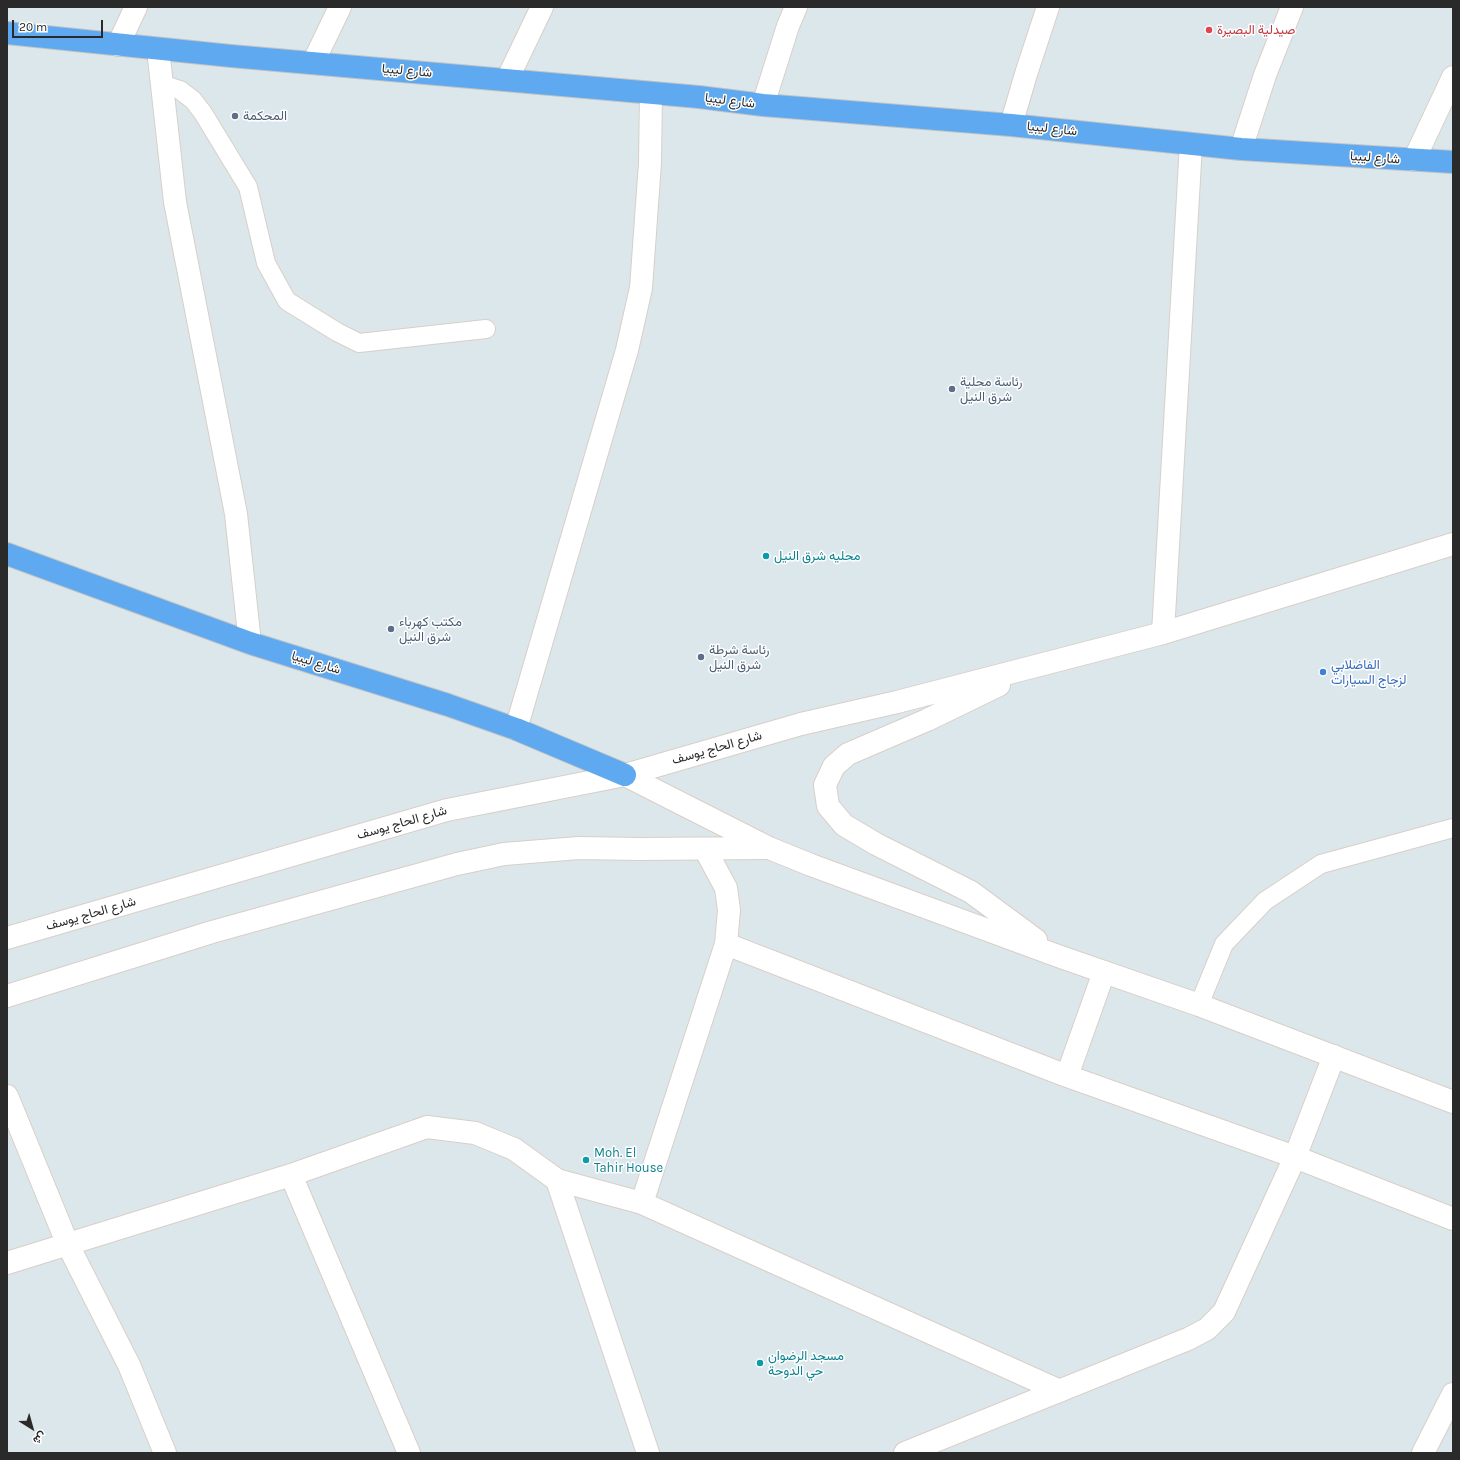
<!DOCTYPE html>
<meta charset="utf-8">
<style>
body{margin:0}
#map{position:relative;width:1460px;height:1460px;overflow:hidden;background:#dce7ec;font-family:Karla,Vazirmatn,sans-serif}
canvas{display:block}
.frame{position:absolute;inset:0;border:8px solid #2a2a2a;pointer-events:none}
.north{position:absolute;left:12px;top:1408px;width:40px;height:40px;-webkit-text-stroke:3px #fff;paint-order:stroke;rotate:143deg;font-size:11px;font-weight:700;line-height:16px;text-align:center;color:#2a2a2a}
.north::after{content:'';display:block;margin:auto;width:14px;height:18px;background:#2a2a2a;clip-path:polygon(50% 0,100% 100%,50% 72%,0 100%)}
.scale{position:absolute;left:12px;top:20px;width:91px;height:18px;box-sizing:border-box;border:2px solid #2a2a2a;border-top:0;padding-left:5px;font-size:12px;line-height:14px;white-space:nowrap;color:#2a2a2a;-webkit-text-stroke:3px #fff;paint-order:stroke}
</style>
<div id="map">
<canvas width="1460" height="1460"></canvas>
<div class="frame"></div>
<div class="north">ش</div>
<div class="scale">20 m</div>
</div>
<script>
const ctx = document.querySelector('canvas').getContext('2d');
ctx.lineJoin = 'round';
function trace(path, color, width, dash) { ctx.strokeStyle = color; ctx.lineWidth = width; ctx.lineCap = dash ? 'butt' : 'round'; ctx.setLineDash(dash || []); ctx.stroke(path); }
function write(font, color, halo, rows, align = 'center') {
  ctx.font = font + ' Karla,Vazirmatn,sans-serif'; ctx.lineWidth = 3; ctx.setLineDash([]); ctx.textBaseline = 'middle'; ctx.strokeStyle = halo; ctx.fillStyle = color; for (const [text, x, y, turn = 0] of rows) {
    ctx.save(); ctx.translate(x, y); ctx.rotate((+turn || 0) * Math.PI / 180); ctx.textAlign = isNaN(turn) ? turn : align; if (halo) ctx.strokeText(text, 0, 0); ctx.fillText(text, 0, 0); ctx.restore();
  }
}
const service = new Path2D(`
 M 161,84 L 180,90 L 193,100 L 203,113 L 248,187 L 266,263 L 287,301 L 337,332 L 359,343 L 486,329
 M 1199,1005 L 1224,944 L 1265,901 L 1321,864 L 1453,828`);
const minor = new Path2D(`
 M 118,45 L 136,7
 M 158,49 L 175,202 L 236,514 L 250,643
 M 313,63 L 340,7
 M 507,80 L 542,7
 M 763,105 L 788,26 L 796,7
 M 1011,125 L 1026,74 L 1048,7
 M 1241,149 L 1265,75 L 1292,7
 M 1414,160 L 1453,77
 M 1163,633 L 1191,144
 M 516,729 L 627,350 L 641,288 L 650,163 L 651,93
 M 726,944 L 1067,1076 L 1295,1157 L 1453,1219
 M 1067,1076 L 1104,972
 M 7,1096 L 68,1245 L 129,1365 L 165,1453
 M 291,1175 L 409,1453
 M 557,1180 L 648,1453
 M 642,1203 L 726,944 L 729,910 L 726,888 L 705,849
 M 7,1263 L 291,1175 L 427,1127 L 475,1133 L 514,1149 L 557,1180 L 642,1203 L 1060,1391
 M 905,1453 L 1188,1339 L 1207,1329 L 1224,1312 L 1295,1157 L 1334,1056
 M 1423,1453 L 1453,1394`);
const secondary = new Path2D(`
 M 999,685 L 927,720 L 848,754 L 834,766 L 825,785 L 828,806 L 844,825 L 876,844 L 971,892 L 1036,940
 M 625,775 L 769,848 L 811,865 L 1058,956 L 1199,1005 L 1453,1102
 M 7,938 L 447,810 L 625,775 L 801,724 L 897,702 L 1163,633 L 1453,544
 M 7,996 L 212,932 L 457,864 L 504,854 L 579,848 L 640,849 L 764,848`);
const primary = new Path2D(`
 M 7,33 L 231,56 L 699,97 L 763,105 L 1011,125 L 1241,149 L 1453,162
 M 7,554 L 250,643 L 448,705 L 516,729 L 625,775`);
trace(service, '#d8cfc7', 20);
trace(minor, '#d8cfc7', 24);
trace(secondary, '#d8cfc7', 24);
trace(primary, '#c3c3c3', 24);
trace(service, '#fff', 18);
trace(minor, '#fff', 22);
trace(secondary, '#fff', 22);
trace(primary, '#5ea9ef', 22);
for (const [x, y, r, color] of [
 [1209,30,4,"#e0444e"],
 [235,116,4,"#5c6f8a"],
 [952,389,4,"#5c6f8a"],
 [766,556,4,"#0f9aa8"],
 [391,629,4,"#5c6f8a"],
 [701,657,4,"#5c6f8a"],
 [1323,672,4,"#3f7fe0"],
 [586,1160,4,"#0f9aa8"],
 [760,1363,4,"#0f9aa8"]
]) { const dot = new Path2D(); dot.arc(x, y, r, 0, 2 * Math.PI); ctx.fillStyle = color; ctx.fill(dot); trace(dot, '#fff', 1.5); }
write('13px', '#be3a42', '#fff', [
 ["صيدلية البصيرة",1217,30]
], 'left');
write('13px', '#2a2a2a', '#fff', [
 ["شارع ليبيا",407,71,5],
 ["شارع ليبيا",730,101,7],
 ["شارع ليبيا",1052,129,6],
 ["شارع ليبيا",1375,158,4],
 ["شارع ليبيا",316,663,17],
 ["شارع الحاج يوسف",717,748,-16],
 ["شارع الحاج يوسف",402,823,-16],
 ["شارع الحاج يوسف",91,914,-16]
]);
write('13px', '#4e5e75', '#fff', [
 ["المحكمة",243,116],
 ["رئاسة محلية",960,382],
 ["شرق النيل",960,397],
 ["مكتب كهرباء",399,622],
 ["شرق النيل",399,637],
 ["رئاسة شرطة",709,650],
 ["شرق النيل",709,665]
], 'left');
write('13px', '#0d838f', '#fff', [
 ["محليه شرق النيل",774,556],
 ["Moh. El",594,1153],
 ["Tahir House",594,1168],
 ["مسجد الرضوان",768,1356],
 ["حي الدوحة",768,1371]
], 'left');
write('13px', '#366cbe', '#fff', [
 ["الفاضلابي",1331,665],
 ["لزجاج السيارات",1331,680]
], 'left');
</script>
